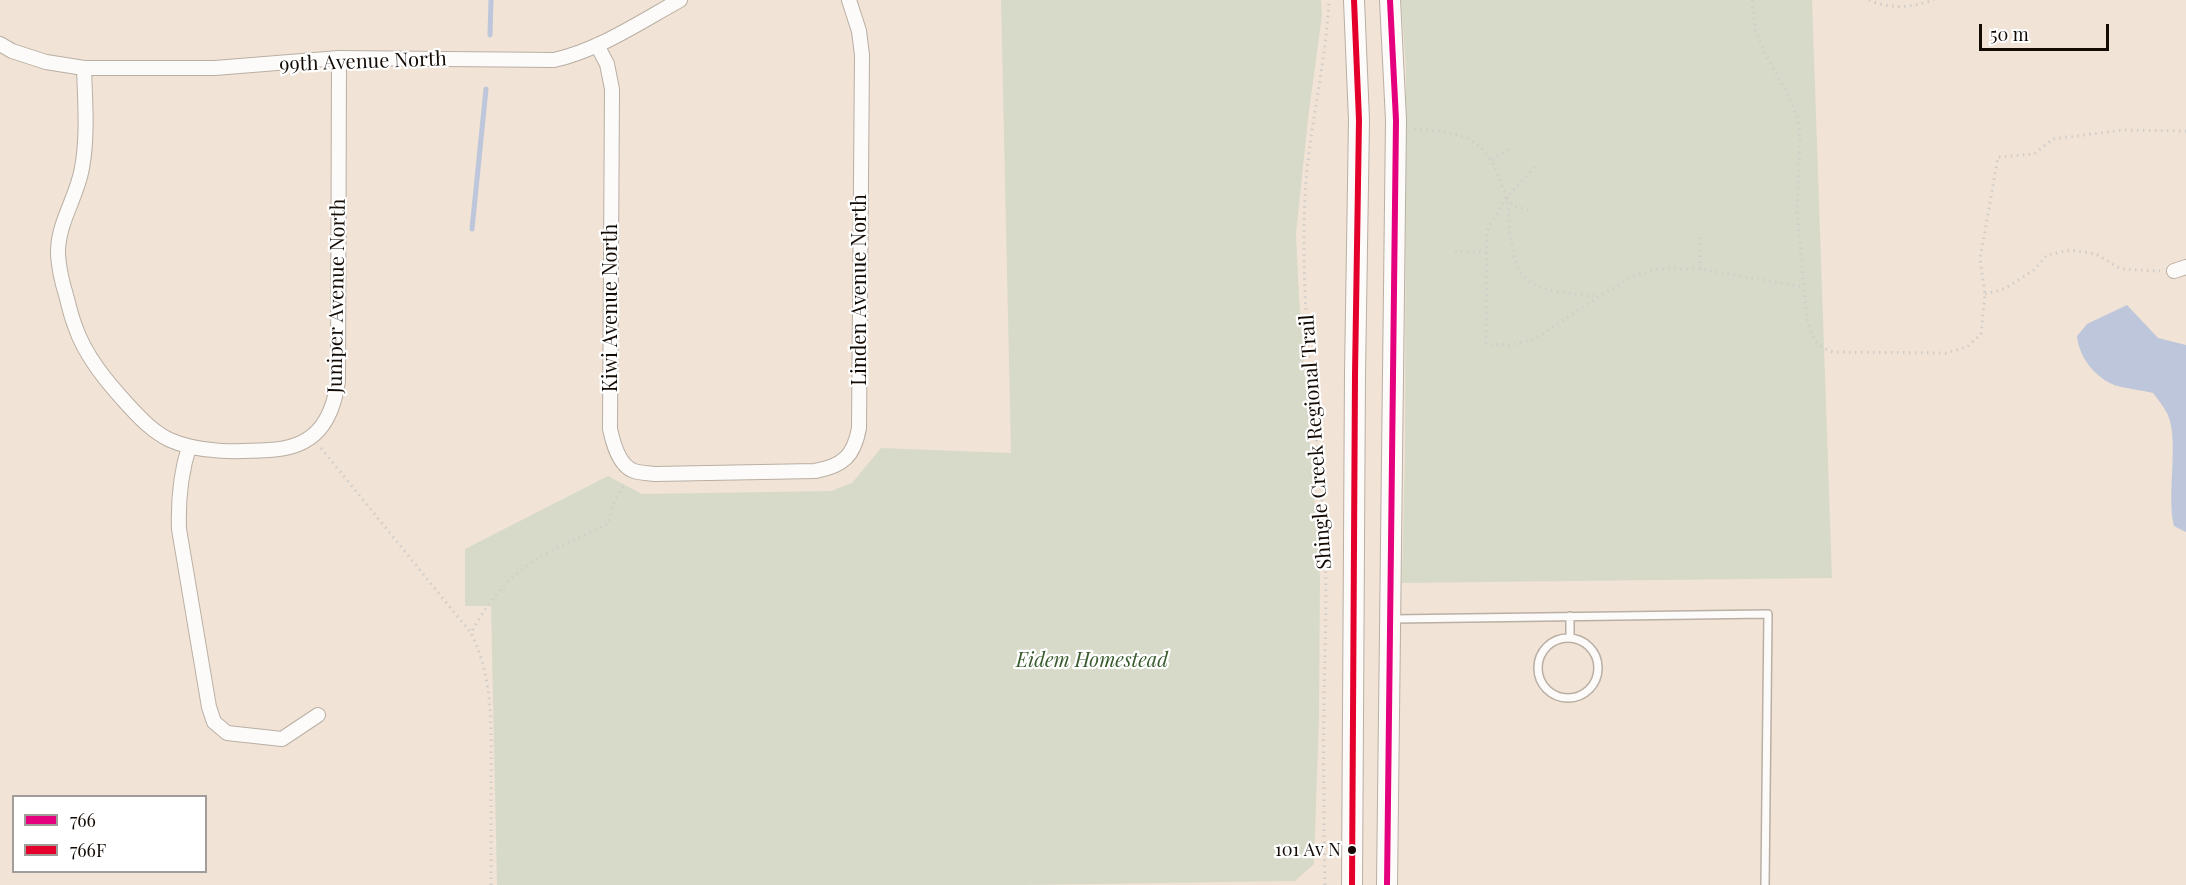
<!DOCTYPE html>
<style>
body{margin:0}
#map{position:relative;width:2186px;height:885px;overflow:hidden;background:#f1e3d5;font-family:"Playfair Display",serif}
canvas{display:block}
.legend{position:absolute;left:12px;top:795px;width:195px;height:78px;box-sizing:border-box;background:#fff;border:2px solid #a19d9b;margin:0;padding:8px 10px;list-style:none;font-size:18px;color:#140b04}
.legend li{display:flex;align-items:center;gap:12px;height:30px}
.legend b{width:30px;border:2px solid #a19d9b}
.scale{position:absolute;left:1979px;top:24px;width:130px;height:27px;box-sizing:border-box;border:3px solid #140b04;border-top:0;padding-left:8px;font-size:18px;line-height:21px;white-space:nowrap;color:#140b04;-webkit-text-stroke:4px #fff;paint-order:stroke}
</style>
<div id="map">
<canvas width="2186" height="885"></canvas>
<ul class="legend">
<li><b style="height:8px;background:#e5007d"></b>766</li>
<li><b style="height:8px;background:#e4002b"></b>766F</li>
</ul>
<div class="scale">50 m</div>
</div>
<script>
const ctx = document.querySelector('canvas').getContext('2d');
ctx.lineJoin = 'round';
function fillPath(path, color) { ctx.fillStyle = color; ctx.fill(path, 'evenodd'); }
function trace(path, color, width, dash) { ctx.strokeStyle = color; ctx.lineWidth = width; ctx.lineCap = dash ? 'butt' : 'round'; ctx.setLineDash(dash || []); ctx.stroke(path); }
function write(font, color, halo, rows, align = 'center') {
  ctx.font = font + ' "Playfair Display",serif'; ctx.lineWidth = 4.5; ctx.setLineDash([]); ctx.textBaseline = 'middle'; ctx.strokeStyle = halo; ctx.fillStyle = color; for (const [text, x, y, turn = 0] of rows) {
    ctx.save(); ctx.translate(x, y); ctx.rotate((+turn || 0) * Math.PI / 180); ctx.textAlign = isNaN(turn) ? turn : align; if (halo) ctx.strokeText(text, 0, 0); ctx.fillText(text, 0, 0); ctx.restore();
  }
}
fillPath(new Path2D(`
 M 1001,0 L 1321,0 L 1322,15 L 1308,119 L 1296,234 L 1299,297 L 1320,577 L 1319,717 L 1314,864 L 1295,881 L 1024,885 L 497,885 L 491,606 L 465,606 L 465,549 L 608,476 L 642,494 L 831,491 L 852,483 L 881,448 L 1011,453 Z
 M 1401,0 L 1812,0 L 1832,578 L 1402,583 L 1405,451 L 1406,68 Z`), '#d8dac9');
fillPath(new Path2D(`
 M 2127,305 L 2158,338 L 2186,345 L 2186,532 L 2174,526 C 2166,493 2180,439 2167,413 C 2163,406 2158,399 2153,393 C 2143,390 2120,388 2112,384 C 2093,375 2079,356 2077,336 L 2087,324 Z`), '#bdc6da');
trace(new Path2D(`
 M 490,35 L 491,0
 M 472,229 L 486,89`), '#bdc6da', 5);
const service = new Path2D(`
 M 1393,619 L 1768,614 L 1765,885
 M1538 668a30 30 0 1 1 60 0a30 30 0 1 1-60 0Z
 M 1570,638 L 1570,616`);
const minor = new Path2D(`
 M 0,44 L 12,51 L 46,62 L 84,68 L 215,68 L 339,58 L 554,60 C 599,50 640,22 680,0
 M 597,45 L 607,64 L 612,89 L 610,429 C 613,443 619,466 634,471 C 640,473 648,473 655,474 L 815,471 C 843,466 854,456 859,428 L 862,55 L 859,31 L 849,0
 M 84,68 C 85,101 88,135 82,168 C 77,198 57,223 58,255 C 59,269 62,282 66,295 C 69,306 71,316 75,326 C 85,356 107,382 128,405 C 140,418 153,432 170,440 C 199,453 237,452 269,450 C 314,448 332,423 338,381 L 339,58
 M 2174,271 L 2186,267
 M 189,447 C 180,475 178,500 179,529 L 209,707 L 214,722 L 227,733 L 282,739 L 318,715`);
const secondary = new Path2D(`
 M 1352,885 L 1355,374 L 1359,120 L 1354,0
 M 1387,885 L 1396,120 L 1390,0`);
trace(service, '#b9afa4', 10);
trace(minor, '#b9afa4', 16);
trace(secondary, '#b9afa4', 22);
trace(new Path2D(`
 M 1752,0 L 1756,32 L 1766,56 L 1786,90 L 1797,116 L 1800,135 L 1797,212 L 1807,319 C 1812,336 1815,346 1833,352 L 1946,353 L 1967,347 L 1981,334 L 1985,294 L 1980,259 L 1998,157 L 2034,154 L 2053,139 L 2123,130 L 2186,131
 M 1869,0 C 1891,10 1912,7 1934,0
 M 1414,129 C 1456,133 1482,133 1499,177 C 1501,184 1505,192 1507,199 C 1510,216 1508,233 1513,249 C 1515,261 1519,274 1529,281 C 1547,294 1575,294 1596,296
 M 1492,160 L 1510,148
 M 1535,167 L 1506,198 L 1487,230 L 1486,344 L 1510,345 L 1535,339 L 1598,297 L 1636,275 L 1658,269 L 1700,269 L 1803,287
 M 1507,198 L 1514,206 L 1528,210
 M 1455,251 L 1486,252
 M 1700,269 L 1700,233
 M 1985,294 L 2004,289 L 2034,270 L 2047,255 L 2070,250 L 2096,254 L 2121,269 L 2160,271
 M 321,448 L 471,633
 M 491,885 C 491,849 491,814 491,778 C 491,728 494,679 471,633 C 488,601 510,574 542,556 C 563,543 587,535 609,523 L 613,504 L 625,483
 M 1325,885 C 1324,823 1323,761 1324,699 C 1325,649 1327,600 1325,550 C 1319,433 1299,315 1305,198 C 1308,131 1326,66 1329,0`), '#d1cdc9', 3, [1.5, 4.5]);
trace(service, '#fdfbf9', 7);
trace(minor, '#fdfbf9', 14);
trace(secondary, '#fdfbf9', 20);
trace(new Path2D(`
 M 1387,885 L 1396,120 L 1390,0`), '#e5007d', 6);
trace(new Path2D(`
 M 1352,885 L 1355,374 L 1359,120 L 1354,0`), '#e4002b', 6);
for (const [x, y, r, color] of [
 [1352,850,5,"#140b04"]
]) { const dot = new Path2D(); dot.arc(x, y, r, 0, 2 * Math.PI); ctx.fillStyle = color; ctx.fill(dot); trace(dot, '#fff', 2); }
write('18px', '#140b04', '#fff', [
 ["101 Av N",1341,850]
], 'right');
write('20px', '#140b04', '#fff', [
 ["99th Avenue North",363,62,-2],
 ["Linden Avenue North",860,290,-90],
 ["Juniper Avenue North",337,296,-89],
 ["Kiwi Avenue North",611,308,-90],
 ["Shingle Creek Regional Trail",1316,442,-94]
]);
write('italic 20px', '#375a2c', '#fff', [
 ["Eidem Homestead",1092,661]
]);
</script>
